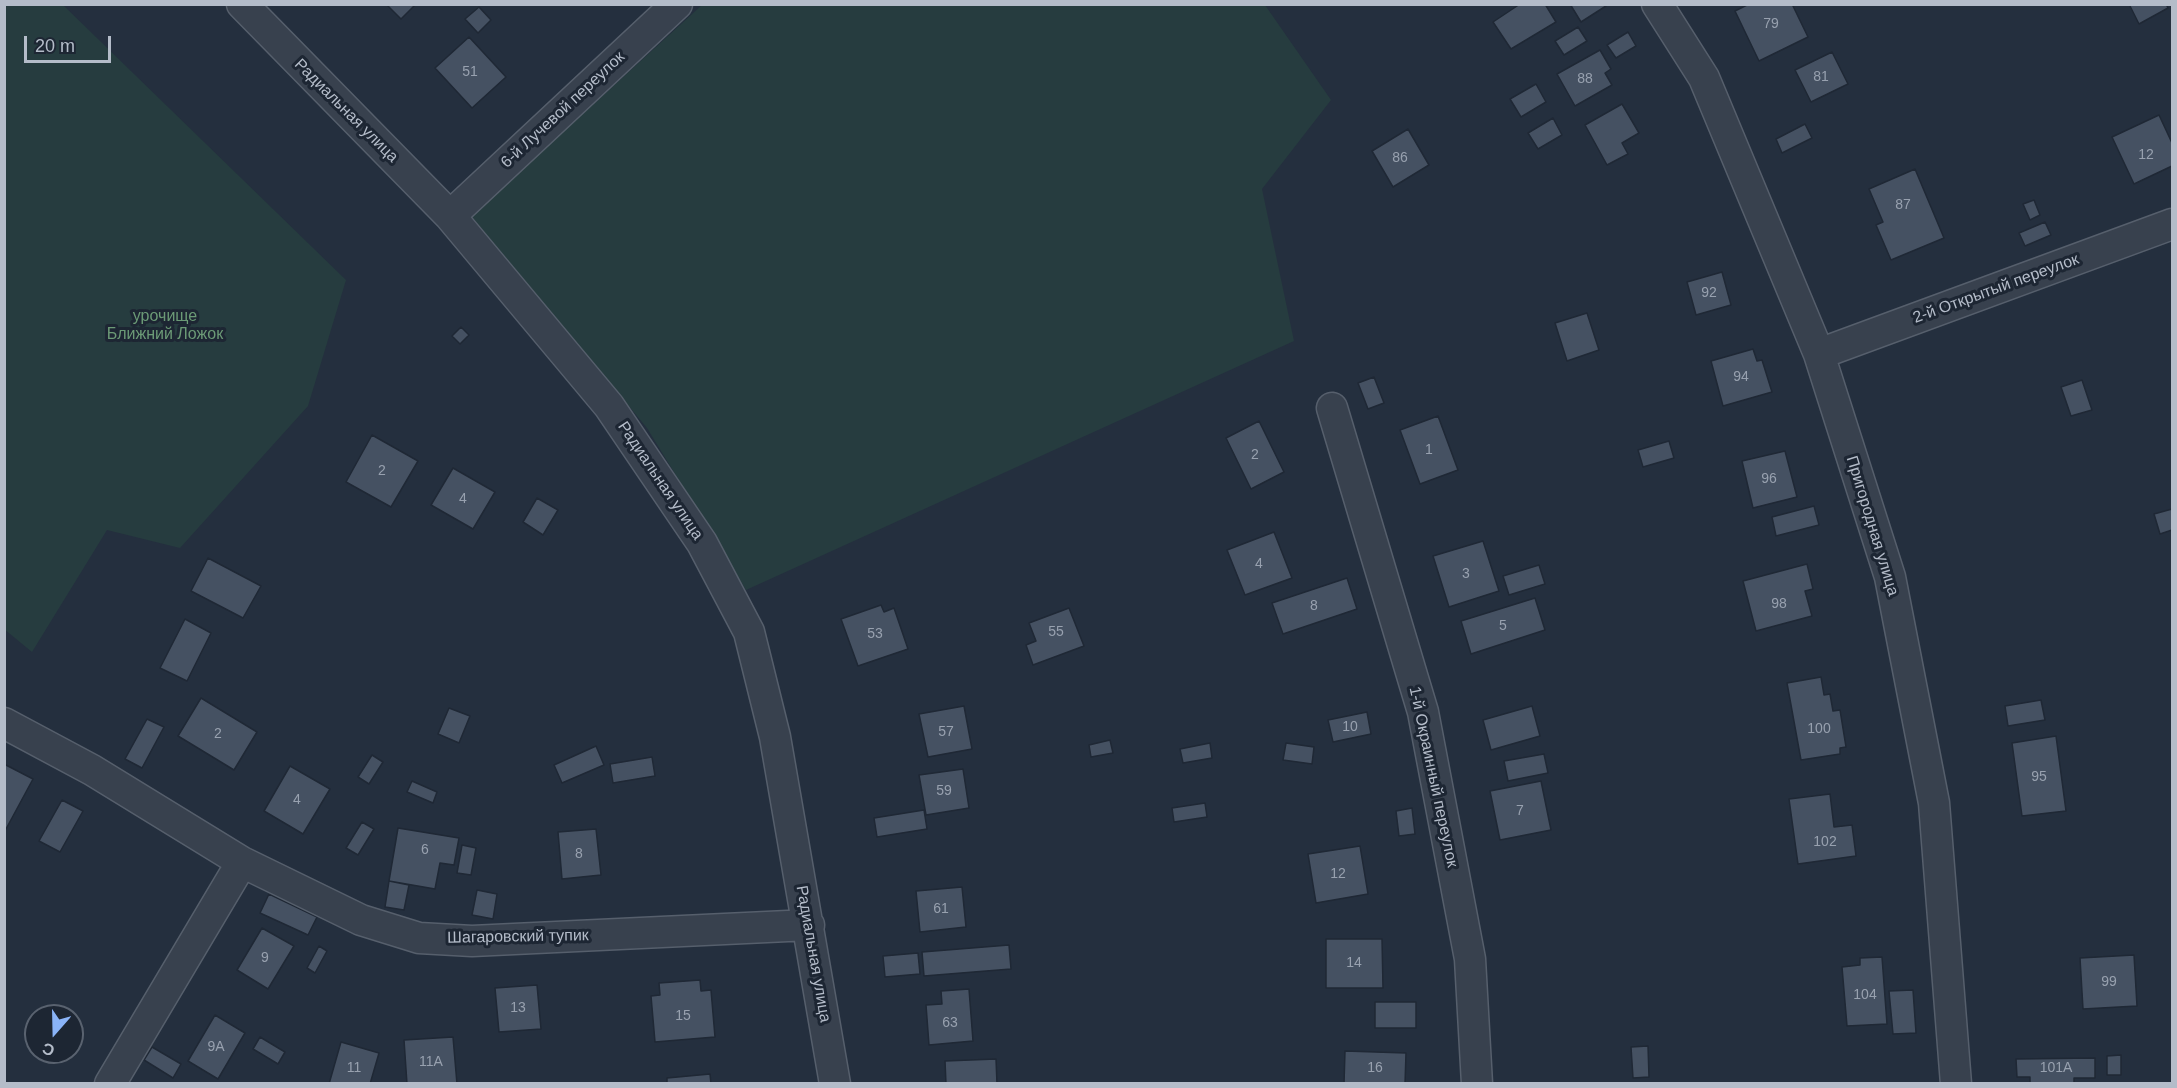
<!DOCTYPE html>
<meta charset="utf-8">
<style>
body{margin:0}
#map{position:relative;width:2177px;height:1088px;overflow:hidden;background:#242f3e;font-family:Helvetica,sans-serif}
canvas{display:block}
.frame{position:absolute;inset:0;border:6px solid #b4bcc9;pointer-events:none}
.north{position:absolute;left:24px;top:1004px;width:60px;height:60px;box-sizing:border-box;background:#1d2633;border:2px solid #59626f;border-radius:50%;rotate:200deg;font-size:16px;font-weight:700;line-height:24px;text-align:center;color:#b4bcc9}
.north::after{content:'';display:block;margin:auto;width:21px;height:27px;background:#8ab4f8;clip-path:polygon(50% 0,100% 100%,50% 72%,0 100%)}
.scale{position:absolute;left:24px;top:36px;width:87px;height:27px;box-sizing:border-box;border:3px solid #b4bcc9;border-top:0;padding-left:8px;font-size:18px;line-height:21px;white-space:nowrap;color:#b4bcc9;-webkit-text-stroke:4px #1d2633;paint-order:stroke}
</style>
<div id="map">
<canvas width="2177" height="1088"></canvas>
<div class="frame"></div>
<div class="north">С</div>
<div class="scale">20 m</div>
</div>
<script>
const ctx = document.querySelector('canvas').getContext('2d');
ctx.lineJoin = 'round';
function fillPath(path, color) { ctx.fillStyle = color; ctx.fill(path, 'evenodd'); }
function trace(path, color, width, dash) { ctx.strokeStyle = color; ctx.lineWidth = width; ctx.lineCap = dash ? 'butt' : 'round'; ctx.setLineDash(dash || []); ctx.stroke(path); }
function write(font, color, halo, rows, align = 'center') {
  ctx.font = font + ' Helvetica,sans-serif'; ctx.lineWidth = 6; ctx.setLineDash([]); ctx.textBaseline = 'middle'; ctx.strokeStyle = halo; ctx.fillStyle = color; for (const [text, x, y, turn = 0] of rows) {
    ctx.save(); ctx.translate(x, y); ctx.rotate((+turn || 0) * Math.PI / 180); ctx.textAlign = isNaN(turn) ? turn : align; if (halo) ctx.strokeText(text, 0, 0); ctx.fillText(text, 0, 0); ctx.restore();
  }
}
fillPath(new Path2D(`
 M 4,5 L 63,5 L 346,280 L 308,406 L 180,548 L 107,530 L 32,652 L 4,629 Z
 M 702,5 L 1265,5 L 1331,100 L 1262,189 L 1294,341 L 746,590 L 647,428 L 471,216 Z`), '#263c3f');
const building = new Path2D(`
 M 386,4 L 416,4 L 401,19 Z
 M 1520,4 L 1545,4 L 1556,22 L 1511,49 L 1493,22 Z
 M 1570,4 L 1604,4 L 1606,6 L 1581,22 Z
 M 1749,4 L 1792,4 L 1808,37 L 1759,61 L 1735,11 Z
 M 2129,4 L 2166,4 L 2168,8 L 2139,24 Z
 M 479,7 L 491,20 L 478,33 L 465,19 Z
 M 1578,27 L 1587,41 L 1564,55 L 1555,41 Z
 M 1628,32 L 1636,46 L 1616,58 L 1607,45 Z
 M 469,37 L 506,77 L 472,108 L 435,68 Z
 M 1600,50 L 1611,69 L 1605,73 L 1612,85 L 1575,106 L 1557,74 Z
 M 1832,52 L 1848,84 L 1811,102 L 1795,70 Z
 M 1536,84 L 1546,102 L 1521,117 L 1510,99 Z
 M 1622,104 L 1639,133 L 1622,143 L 1628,154 L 1607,165 L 1585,125 Z
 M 2159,115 L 2172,143 L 2172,166 L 2134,184 L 2112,137 Z
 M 1553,118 L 1562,135 L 1538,149 L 1528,133 Z
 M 1805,124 L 1812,138 L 1782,153 L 1776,139 Z
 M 1408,129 L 1429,165 L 1393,187 L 1372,151 Z
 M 1915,169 L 1944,238 L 1891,260 L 1876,225 L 1883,222 L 1869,189 Z
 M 2034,200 L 2040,215 L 2030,220 L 2023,204 Z
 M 2045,222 L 2051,235 L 2025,246 L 2019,233 Z
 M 1722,272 L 1731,305 L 1696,315 L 1687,282 Z
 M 1587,313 L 1599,350 L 1567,361 L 1555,323 Z
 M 461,327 L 469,335 L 460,344 L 452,336 Z
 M 1753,349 L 1757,361 L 1762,360 L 1772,392 L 1723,406 L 1711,361 Z
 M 1374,377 L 1384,403 L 1368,409 L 1358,383 Z
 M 2082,380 L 2092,410 L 2071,416 L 2061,387 Z
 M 1438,416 L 1458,470 L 1420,484 L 1400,430 Z
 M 1259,421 L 1284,472 L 1251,489 L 1226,438 Z
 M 372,435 L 418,461 L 391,507 L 346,482 Z
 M 1669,441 L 1674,458 L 1643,467 L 1638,450 Z
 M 1785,451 L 1797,497 L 1753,508 L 1742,461 Z
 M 453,468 L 495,492 L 473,529 L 431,505 Z
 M 537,498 L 558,510 L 543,535 L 523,522 Z
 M 1814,506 L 1819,525 L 1776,536 L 1772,517 Z
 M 2172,509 L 2172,530 L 2160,534 L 2154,514 Z
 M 1274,532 L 1292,578 L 1245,595 L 1227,550 Z
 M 1483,541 L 1499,591 L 1449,607 L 1433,556 Z
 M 208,558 L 261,586 L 243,618 L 191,591 Z
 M 1807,564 L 1813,589 L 1805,591 L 1812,616 L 1756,631 L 1743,581 Z
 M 1539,565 L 1545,584 L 1509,595 L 1503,576 Z
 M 1347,578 L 1357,609 L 1283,634 L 1272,603 Z
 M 1535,598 L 1545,630 L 1471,654 L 1461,621 Z
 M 881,605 L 884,612 L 894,608 L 908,649 L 858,666 L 841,619 Z
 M 1069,608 L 1084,646 L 1033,665 L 1026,645 L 1036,641 L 1029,623 Z
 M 185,619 L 211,633 L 187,681 L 160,668 Z
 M 1821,677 L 1824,695 L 1830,694 L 1833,711 L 1840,710 L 1846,747 L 1840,748 L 1840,754 L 1801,760 L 1787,683 Z
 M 201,698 L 257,732 L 234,770 L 178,736 Z
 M 2041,700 L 2045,720 L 2008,726 L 2005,706 Z
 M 964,706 L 972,749 L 928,757 L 919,714 Z
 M 1532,706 L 1540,736 L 1491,750 L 1483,720 Z
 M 449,708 L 470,716 L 459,743 L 438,734 Z
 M 1367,712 L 1371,734 L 1333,742 L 1328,720 Z
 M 147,719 L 164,727 L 142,768 L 125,759 Z
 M 2056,736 L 2066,811 L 2022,816 L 2012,743 Z
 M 1110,740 L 1113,753 L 1091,757 L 1089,745 Z
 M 1210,743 L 1212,758 L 1183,763 L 1180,749 Z
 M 1286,743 L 1314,747 L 1312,764 L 1283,760 Z
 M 596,746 L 604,765 L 562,783 L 554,765 Z
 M 1544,754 L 1548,773 L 1508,781 L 1504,761 Z
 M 372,755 L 383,762 L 369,784 L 358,777 Z
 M 652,757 L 655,776 L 613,783 L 610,764 Z
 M 4,764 L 33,779 L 6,829 L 4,828 Z
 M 290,766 L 330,789 L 303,834 L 264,811 Z
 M 963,769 L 969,808 L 926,815 L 919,775 Z
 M 412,781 L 437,792 L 433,803 L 407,792 Z
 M 1541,781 L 1551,830 L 1500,840 L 1490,791 Z
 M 1830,794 L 1834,827 L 1852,825 L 1856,856 L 1798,864 L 1789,799 Z
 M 62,800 L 83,811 L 60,852 L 39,841 Z
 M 1205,803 L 1207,817 L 1174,822 L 1172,808 Z
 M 1412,808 L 1415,834 L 1399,836 L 1396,811 Z
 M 924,810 L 927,829 L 877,837 L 874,818 Z
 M 362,822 L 374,829 L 358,855 L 346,848 Z
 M 398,828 L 459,838 L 454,865 L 440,863 L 435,889 L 389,881 Z
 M 596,829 L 601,875 L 562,879 L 558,832 Z
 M 462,845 L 476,848 L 471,875 L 457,873 Z
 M 1360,846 L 1368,894 L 1316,903 L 1308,854 Z
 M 389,881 L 409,885 L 404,910 L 385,907 Z
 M 962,887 L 966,927 L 920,932 L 916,891 Z
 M 477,890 L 497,894 L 493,919 L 472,915 Z
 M 269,894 L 317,917 L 308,935 L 260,913 Z
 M 262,928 L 294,946 L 268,989 L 237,970 Z
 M 1326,939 L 1382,939 L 1383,988 L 1326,988 Z
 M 1009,945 L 1011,969 L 924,976 L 922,952 Z
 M 319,946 L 327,951 L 315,973 L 307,968 Z
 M 918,953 L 920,974 L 885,977 L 883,956 Z
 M 2134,955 L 2137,1006 L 2083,1009 L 2080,958 Z
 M 1882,957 L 1887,1024 L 1847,1026 L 1842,967 L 1860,965 L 1860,958 Z
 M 700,980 L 701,991 L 711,990 L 715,1037 L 655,1042 L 651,996 L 660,995 L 659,983 Z
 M 537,985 L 541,1029 L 499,1032 L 495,988 Z
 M 969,989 L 973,1041 L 929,1045 L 926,1005 L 942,1004 L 941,991 Z
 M 1913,990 L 1916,1033 L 1893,1034 L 1889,991 Z
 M 1375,1002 L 1416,1002 L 1416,1028 L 1375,1028 Z
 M 215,1015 L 245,1033 L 218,1079 L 188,1061 Z
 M 260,1037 L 285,1052 L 278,1064 L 253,1049 Z
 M 453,1037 L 457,1084 L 407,1084 L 404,1040 Z
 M 341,1042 L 379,1053 L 370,1084 L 329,1084 Z
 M 1648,1046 L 1649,1077 L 1633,1078 L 1631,1047 Z
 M 152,1047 L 181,1064 L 173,1078 L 144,1060 Z
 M 1345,1051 L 1406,1053 L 1405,1084 L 1344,1084 Z
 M 2121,1055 L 2121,1075 L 2107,1075 L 2107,1056 Z
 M 2095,1058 L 2095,1078 L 2074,1078 L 2074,1084 L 2030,1084 L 2030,1077 L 2017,1077 L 2016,1059 Z
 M 996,1059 L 997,1084 L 946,1084 L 945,1061 Z
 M 710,1074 L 711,1084 L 667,1084 L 667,1078 Z`);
fillPath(building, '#455162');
trace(building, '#1f2835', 1.5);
const street = new Path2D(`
 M 242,4 L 450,216 L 609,406 L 702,543 L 749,632 L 775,737 L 835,1084
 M 1657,4 L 1704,78 L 1819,354 L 1890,577 L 1934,803 L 1956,1084
 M 450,216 L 677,4
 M 1819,354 L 2172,224
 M 1332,408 L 1423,712 L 1470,959 L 1477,1084
 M 4,723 L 92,770 L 242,862 L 110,1084
 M 242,862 L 361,920 L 419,938 L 472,941 L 809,925`);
trace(street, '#565f6c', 33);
trace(street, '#38414e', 30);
write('14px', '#98a1af', null, [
 ["79",1771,24],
 ["51",470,72],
 ["81",1821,77],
 ["88",1585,79],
 ["12",2146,155],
 ["86",1400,158],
 ["87",1903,205],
 ["92",1709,293],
 ["94",1741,377],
 ["1",1429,450],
 ["2",1255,455],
 ["2",382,471],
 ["96",1769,479],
 ["4",463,499],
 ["4",1259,564],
 ["3",1466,574],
 ["98",1779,604],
 ["8",1314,606],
 ["5",1503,626],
 ["55",1056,632],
 ["53",875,634],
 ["10",1350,727],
 ["100",1819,729],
 ["57",946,732],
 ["2",218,734],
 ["95",2039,777],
 ["59",944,791],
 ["4",297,800],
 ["7",1520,811],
 ["102",1825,842],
 ["6",425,850],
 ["8",579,854],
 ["12",1338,874],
 ["61",941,909],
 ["9",265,958],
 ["14",1354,963],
 ["99",2109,982],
 ["104",1865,995],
 ["13",518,1008],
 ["15",683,1016],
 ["63",950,1023],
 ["9А",216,1047],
 ["11А",431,1062],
 ["11",354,1068],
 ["16",1375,1068],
 ["101А",2056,1068]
]);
write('16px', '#b4bcc9', '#1d2633', [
 ["6-й Лучевой переулок",563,110,-43],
 ["Радиальная улица",346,111,45],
 ["2-й Открытый переулок",1996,289,-20],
 ["Радиальная улица",660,481,56],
 ["Пригородная улица",1872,526,73],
 ["1-й Окраинный переулок",1433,777,78],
 ["Шагаровский тупик",518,937,-1],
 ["Радиальная улица",813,954,80]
]);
write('16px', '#6b9a76', '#1d2633', [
 ["урочище",165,317],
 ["Ближний Ложок",165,335]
]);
</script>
